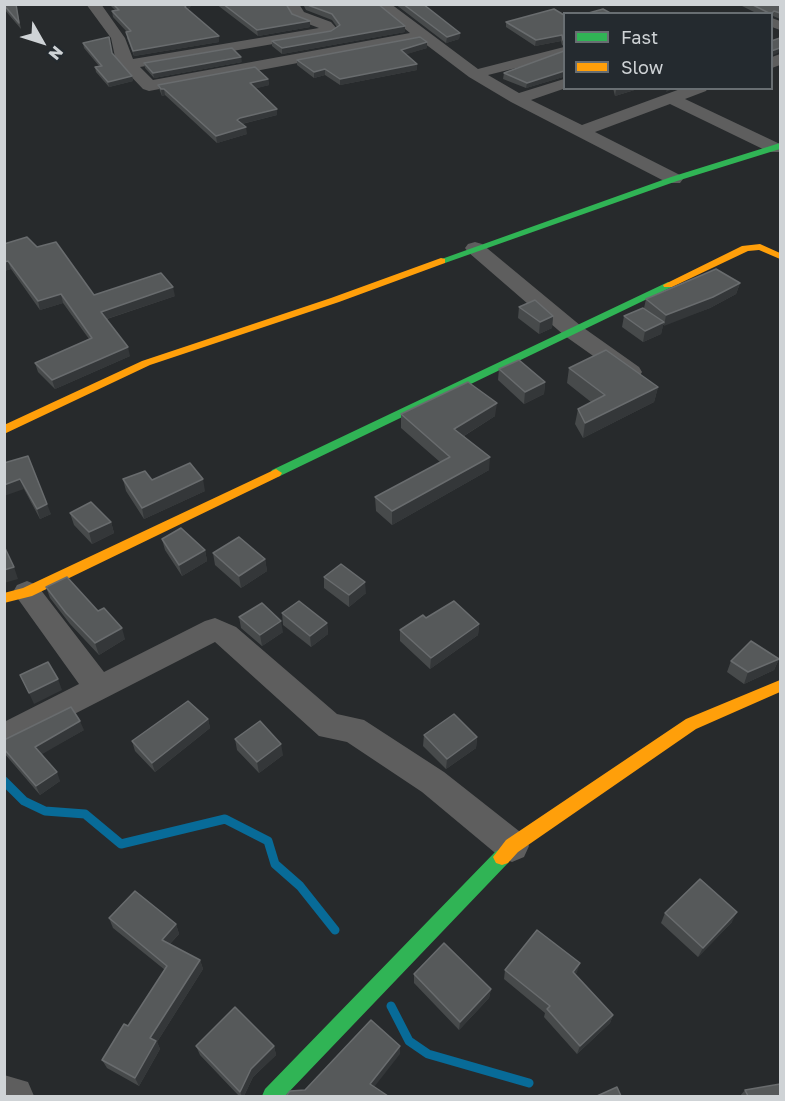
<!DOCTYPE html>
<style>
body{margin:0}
#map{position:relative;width:785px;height:1101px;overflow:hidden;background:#272a2c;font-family:"Golos Text",sans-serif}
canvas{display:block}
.frame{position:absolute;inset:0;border:6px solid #cfd3d6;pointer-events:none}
.legend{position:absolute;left:563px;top:12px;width:210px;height:78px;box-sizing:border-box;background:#242a2f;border:2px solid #686e72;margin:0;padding:8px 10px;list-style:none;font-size:18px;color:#cfd3d6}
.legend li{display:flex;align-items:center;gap:12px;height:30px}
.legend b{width:30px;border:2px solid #686e72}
.north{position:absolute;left:12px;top:12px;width:60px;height:60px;-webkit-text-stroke:4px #242a2f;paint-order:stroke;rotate:129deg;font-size:16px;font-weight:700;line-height:24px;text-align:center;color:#cfd3d6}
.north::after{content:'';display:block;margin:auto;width:21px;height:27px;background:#cfd3d6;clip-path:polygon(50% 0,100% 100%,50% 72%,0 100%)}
</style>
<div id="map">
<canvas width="785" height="1101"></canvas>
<div class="frame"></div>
<ul class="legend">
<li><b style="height:8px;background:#30b455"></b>Fast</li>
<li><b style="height:8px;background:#ff9f0a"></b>Slow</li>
</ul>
<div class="north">N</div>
</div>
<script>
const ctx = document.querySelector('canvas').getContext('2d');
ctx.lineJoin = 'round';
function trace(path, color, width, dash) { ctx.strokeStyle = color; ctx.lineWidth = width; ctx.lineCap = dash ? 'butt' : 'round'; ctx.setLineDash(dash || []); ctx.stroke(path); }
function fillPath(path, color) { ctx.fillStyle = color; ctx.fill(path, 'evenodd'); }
trace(new Path2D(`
 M 4,781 L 24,801 L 45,811 L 85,814 L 121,844 L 225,819 L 268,841 L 275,864 L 300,886 L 335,930
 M 391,1006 L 409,1041 L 428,1054 L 529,1083`), '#086b98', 9);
fillPath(new Path2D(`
 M 86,4 L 101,4 L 125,38 L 133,59 L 319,28 L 293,18 L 285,4 L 299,4 L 304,12 L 331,22 L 338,30 L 331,34 L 140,67 L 153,80 L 410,33 L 374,4 L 391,4 L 478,69 L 564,47 L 564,56 L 488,75 L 519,93 L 564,79 L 566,88 L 531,100 L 582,125 L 683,88 L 708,88 L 706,91 L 685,99 L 780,144 L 780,152 L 769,152 L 670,104 L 595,132 L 680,175 L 683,179 L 680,183 L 668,183 L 511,102 L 469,77 L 420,40 L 149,91 L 143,89 L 122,67 L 115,57 L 111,38 Z
 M 772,18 L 780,21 L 780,30 L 772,27 Z
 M 780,54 L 780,65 L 772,68 L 772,57 Z
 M 475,242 L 482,244 L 581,326 L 639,367 L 642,372 L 639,377 L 631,379 L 623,377 L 565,336 L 468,252 L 465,248 L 468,244 Z
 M 27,581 L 37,585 L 104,672 L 205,621 L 215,618 L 236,627 L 337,714 L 364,720 L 444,772 L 524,835 L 529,846 L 524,857 L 512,862 L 500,857 L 422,792 L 347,742 L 319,736 L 215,642 L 4,750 L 4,722 L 79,684 L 13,592 L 17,585 Z
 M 4,1075 L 28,1082 L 34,1096 L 4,1096 Z`), '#5e5e5e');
fillPath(new Path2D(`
 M 780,143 L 780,149 L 677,181 L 445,263 L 437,263 L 436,261 L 671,177 Z
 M 668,282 L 672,283 L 672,287 L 280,476 L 276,477 L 270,473 L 272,470 Z
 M 502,849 L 508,851 L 511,857 L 508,863 L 285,1096 L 262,1096 L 265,1089 L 496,851 Z`), '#30b455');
fillPath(new Path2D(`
 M 760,244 L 780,253 L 780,259 L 759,250 L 748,251 L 672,287 L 664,287 L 663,285 L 742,246 Z
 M 441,258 L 445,259 L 445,263 L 339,302 L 150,365 L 4,434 L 4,425 L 142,361 L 331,298 Z
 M 276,469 L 282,473 L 280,476 L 32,596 L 4,603 L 4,593 L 23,588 Z
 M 780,680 L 780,692 L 696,729 L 518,852 L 508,863 L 502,865 L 496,863 L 493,857 L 506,840 L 686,719 Z`), '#ff9f0a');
fillPath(new Path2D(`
 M 4,4 L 16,4 L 21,29 L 4,9 Z
 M 109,4 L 192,4 L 188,10 L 219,36 L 219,42 L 134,56 L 127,38 L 127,32 L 113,17 L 112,11 L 115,10 Z
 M 216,4 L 286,4 L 292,14 L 310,27 L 258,36 Z
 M 303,4 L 378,4 L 405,32 L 282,54 L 272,46 L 272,41 L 331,31 L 337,27 L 332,20 L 306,10 Z
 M 395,4 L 427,4 L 427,7 L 460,33 L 459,39 L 446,43 Z
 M 743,4 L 780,4 L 780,19 L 773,16 L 771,14 L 758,14 L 742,6 Z
 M 564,15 L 564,46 L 562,45 L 561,41 L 535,46 L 506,27 L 506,22 Z
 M 427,42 L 427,48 L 406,54 L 417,70 L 340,85 L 325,75 L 314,78 L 297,65 L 297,60 Z
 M 83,43 L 112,53 L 132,76 L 133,81 L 109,87 L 96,72 L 95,67 L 99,66 L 84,48 Z
 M 564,51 L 564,79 L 563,77 L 526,88 L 503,79 L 504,73 Z
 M 242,62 L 154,78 L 145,68 L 144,63 Z
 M 268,79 L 269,85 L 256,88 L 277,109 L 277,115 L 242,124 L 247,134 L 217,143 L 165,95 L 162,96 L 160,91 L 158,85 Z
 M 613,88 L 641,88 L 615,96 Z
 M 4,244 L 37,247 L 94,295 L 175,296 L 107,319 L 130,356 L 55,389 L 38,372 L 35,363 L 89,339 L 63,303 L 40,310 L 11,269 L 4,271 Z
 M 740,283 L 736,294 L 710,308 L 663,325 L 661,334 L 643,342 L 622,327 L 624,316 L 644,308 L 646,299 Z
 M 519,307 L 553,316 L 552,328 L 539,334 L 518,318 Z
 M 569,368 L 658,387 L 654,402 L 583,438 L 575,424 L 578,409 L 591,402 L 567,383 Z
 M 499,369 L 545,382 L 544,394 L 524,404 L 498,380 Z
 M 401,414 L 495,416 L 464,436 L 489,470 L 392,525 L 376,511 L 375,497 L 440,462 L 401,428 Z
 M 4,463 L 51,514 L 40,519 L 24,489 Z
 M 123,479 L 152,480 L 205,491 L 144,519 L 126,491 Z
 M 70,513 L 111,522 L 114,533 L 92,544 L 74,525 Z
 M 162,539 L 205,550 L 207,561 L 182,576 L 165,550 Z
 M 213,553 L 265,559 L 267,571 L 241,588 L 215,565 Z
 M 324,577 L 366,593 L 349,607 L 324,588 Z
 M 46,587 L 98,611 L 125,639 L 99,655 L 70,624 L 50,598 Z
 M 282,613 L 327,623 L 328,634 L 311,647 L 283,625 Z
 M 239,617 L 283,632 L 262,646 L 241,628 Z
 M 479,624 L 478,635 L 430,669 L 400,641 L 400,630 Z
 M 779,659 L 774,670 L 744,684 L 727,672 L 731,661 Z
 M 208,719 L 210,728 L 155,772 L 135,751 L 132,741 Z
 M 84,730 L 41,754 L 60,781 L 40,795 L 4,753 L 4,740 Z
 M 424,735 L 477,737 L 476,748 L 446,769 L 423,746 Z
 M 235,739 L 283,755 L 259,773 L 237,750 Z
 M 665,913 L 732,922 L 698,957 L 661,923 Z
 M 109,918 L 176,924 L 179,934 L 170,944 L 200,960 L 203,969 L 157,1042 L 160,1049 L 139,1086 L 107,1068 L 102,1060 L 128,1026 L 165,970 L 113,928 Z
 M 505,970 L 577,972 L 575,974 L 613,1015 L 610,1023 L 577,1054 L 544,1017 L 545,1013 L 504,979 Z
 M 414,974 L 491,989 L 489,998 L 459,1030 L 414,983 Z
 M 196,1046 L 274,1046 L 276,1055 L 253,1077 L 244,1096 L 239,1096 L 200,1055 Z
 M 745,1090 L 780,1096 L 740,1096 Z`), '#474a4b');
fillPath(new Path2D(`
 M 187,4 L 192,4 L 186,13 L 185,7 Z
 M 310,21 L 310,27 L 258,36 L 257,30 Z
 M 405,26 L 405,32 L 282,54 L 282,48 Z
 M 460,33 L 459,39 L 446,43 L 447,37 Z
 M 562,35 L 561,41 L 535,46 L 536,40 Z
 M 219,36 L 219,42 L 134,56 L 133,51 Z
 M 427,42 L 427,48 L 401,56 L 401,50 Z
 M 780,48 L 780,52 L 771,56 L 771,51 Z
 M 241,57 L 242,62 L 154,78 L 153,73 Z
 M 417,64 L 417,70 L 340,85 L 340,79 Z
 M 325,69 L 325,75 L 314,78 L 314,72 Z
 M 564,71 L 563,77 L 526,88 L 527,83 Z
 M 132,76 L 133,81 L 109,87 L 108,82 Z
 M 268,79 L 269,85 L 251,90 L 250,83 Z
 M 622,88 L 641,88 L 615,96 L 616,90 Z
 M 667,88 L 675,88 L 666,92 Z
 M 161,89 L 164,89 L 165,95 L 162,96 Z
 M 277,109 L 277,115 L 241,124 L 237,120 L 240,118 Z
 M 246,127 L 247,134 L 217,143 L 216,136 Z
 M 8,261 L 11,269 L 4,271 L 4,262 Z
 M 740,283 L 736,294 L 710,308 L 664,326 L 666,315 Z
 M 173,287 L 175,296 L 103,320 L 101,312 Z
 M 61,294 L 63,303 L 40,310 L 38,301 Z
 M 553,316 L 552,328 L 539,334 L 540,322 Z
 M 664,322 L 661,334 L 643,342 L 645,331 Z
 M 128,347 L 130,356 L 55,389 L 52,380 Z
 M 545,382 L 544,394 L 524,404 L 525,392 Z
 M 658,387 L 654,402 L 583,438 L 585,423 Z
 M 497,403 L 495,416 L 454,442 L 454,429 Z
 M 490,457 L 489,470 L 392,525 L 392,511 Z
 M 20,479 L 24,489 L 4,496 L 4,485 Z
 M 203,479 L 205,491 L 144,519 L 142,508 Z
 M 47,504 L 51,514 L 40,519 L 37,509 Z
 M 111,522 L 114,533 L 92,544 L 89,532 Z
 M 205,550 L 207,561 L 182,576 L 179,565 Z
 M 265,559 L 267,571 L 241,588 L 239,576 Z
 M 14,567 L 18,579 L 4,583 L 4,570 Z
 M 365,582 L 366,593 L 349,607 L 349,595 Z
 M 281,621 L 283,632 L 262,646 L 260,635 Z
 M 327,623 L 328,634 L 311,647 L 310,636 Z
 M 479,624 L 478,635 L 430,669 L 431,658 Z
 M 122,628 L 125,639 L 99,655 L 95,643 Z
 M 779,659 L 774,670 L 744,684 L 748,672 Z
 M 58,679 L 62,690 L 34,704 L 29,693 Z
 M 208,719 L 210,728 L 155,772 L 152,763 Z
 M 80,721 L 84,730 L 39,756 L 35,747 Z
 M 477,737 L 476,748 L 446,769 L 447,759 Z
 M 281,744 L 283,755 L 259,773 L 257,762 Z
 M 57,772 L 60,781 L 40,795 L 36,786 Z
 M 737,912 L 732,922 L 698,957 L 703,948 Z
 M 176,924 L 179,934 L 165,949 L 162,940 Z
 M 200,960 L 203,969 L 157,1042 L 160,1049 L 139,1086 L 135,1078 L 150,1038 Z
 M 580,963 L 577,972 L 570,981 L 573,972 Z
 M 491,989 L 489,998 L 459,1030 L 460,1022 Z
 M 613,1015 L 610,1023 L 577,1054 L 580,1046 Z
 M 274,1046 L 276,1055 L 253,1077 L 244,1096 L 242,1096 L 240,1092 L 251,1069 Z
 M 400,1046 L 400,1054 L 371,1091 L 370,1084 Z`), '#343739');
const building = new Path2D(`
 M 4,4 L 16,4 L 19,23 L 4,5 Z
 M 113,4 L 187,4 L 185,7 L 219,36 L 133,51 L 126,32 L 131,31 L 112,11 L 119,10 Z
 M 223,4 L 286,4 L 292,14 L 310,21 L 257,30 Z
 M 305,4 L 378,4 L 405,26 L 282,48 L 272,41 L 331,31 L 340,25 L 332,14 Z
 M 403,4 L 423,4 L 460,33 L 447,37 Z
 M 751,4 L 780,4 L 780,13 L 774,11 L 771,14 Z
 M 554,9 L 564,15 L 564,40 L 563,40 L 562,35 L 536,40 L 506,22 Z
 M 603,9 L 612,14 L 585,14 Z
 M 109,37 L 112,53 L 132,76 L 108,82 L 95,67 L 102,66 L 83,43 Z
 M 420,37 L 427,42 L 401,50 L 417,64 L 340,79 L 325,69 L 314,72 L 297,60 Z
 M 780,38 L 780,48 L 771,51 L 771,41 Z
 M 232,48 L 241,57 L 153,73 L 144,63 Z
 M 564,51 L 564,72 L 564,71 L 527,83 L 504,73 Z
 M 255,67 L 268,79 L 250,83 L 277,109 L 240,118 L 237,120 L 246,127 L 216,136 L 164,89 L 161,89 L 158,85 Z
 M 27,237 L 37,247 L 56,242 L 94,295 L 161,273 L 173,287 L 101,312 L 128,347 L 52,380 L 35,363 L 92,338 L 61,294 L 38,301 L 8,261 L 4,262 L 4,244 Z
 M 716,269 L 740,283 L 713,297 L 666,315 L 646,299 Z
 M 535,300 L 553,316 L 540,322 L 519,307 Z
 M 643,308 L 664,322 L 645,331 L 624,316 Z
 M 606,350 L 658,387 L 585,423 L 578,409 L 605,395 L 569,368 Z
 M 519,360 L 545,382 L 525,392 L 499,369 Z
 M 468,382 L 497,403 L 454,429 L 490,457 L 392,511 L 375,497 L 450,457 L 401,414 Z
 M 28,456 L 47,504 L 37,509 L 20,479 L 4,485 L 4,463 Z
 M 190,463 L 203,479 L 142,508 L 123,479 L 145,471 L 152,480 Z
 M 91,502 L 111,522 L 89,532 L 70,513 Z
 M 181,528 L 205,550 L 179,565 L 162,539 Z
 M 239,537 L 265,559 L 239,576 L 213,553 Z
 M 4,546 L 14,567 L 4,570 Z
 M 341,564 L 365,582 L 349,595 L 324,577 Z
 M 67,577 L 98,611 L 104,608 L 122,628 L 95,643 L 66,613 L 46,587 Z
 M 299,601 L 327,623 L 310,636 L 282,613 Z
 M 454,601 L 479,624 L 431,658 L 400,630 L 423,615 L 426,618 Z
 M 262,603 L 281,621 L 260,635 L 239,617 Z
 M 751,641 L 779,659 L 748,672 L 731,661 Z
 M 48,662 L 58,679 L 29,693 L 20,675 Z
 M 188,701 L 208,719 L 152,763 L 132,741 Z
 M 71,707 L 80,721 L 35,747 L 57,772 L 36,786 L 4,749 L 4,740 Z
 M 454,714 L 477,737 L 447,759 L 424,735 Z
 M 260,721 L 281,744 L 257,762 L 235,739 Z
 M 700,879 L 737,912 L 703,948 L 665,913 Z
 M 135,891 L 176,924 L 162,940 L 200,960 L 150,1038 L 156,1041 L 135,1078 L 102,1060 L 124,1024 L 128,1026 L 167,966 L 109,918 Z
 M 537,930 L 580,963 L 573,972 L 613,1015 L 580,1046 L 547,1009 L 550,1006 L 505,970 Z
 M 444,943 L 491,989 L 460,1022 L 414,974 Z
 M 235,1007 L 274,1046 L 251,1069 L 240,1092 L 196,1046 Z
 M 371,1020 L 400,1046 L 370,1084 L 388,1096 L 286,1096 L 290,1091 L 305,1090 Z
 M 780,1084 L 780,1096 L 748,1096 L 745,1090 Z
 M 617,1087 L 621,1096 L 597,1096 Z`);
fillPath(building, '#56595a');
trace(building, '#696c6e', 1.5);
</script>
